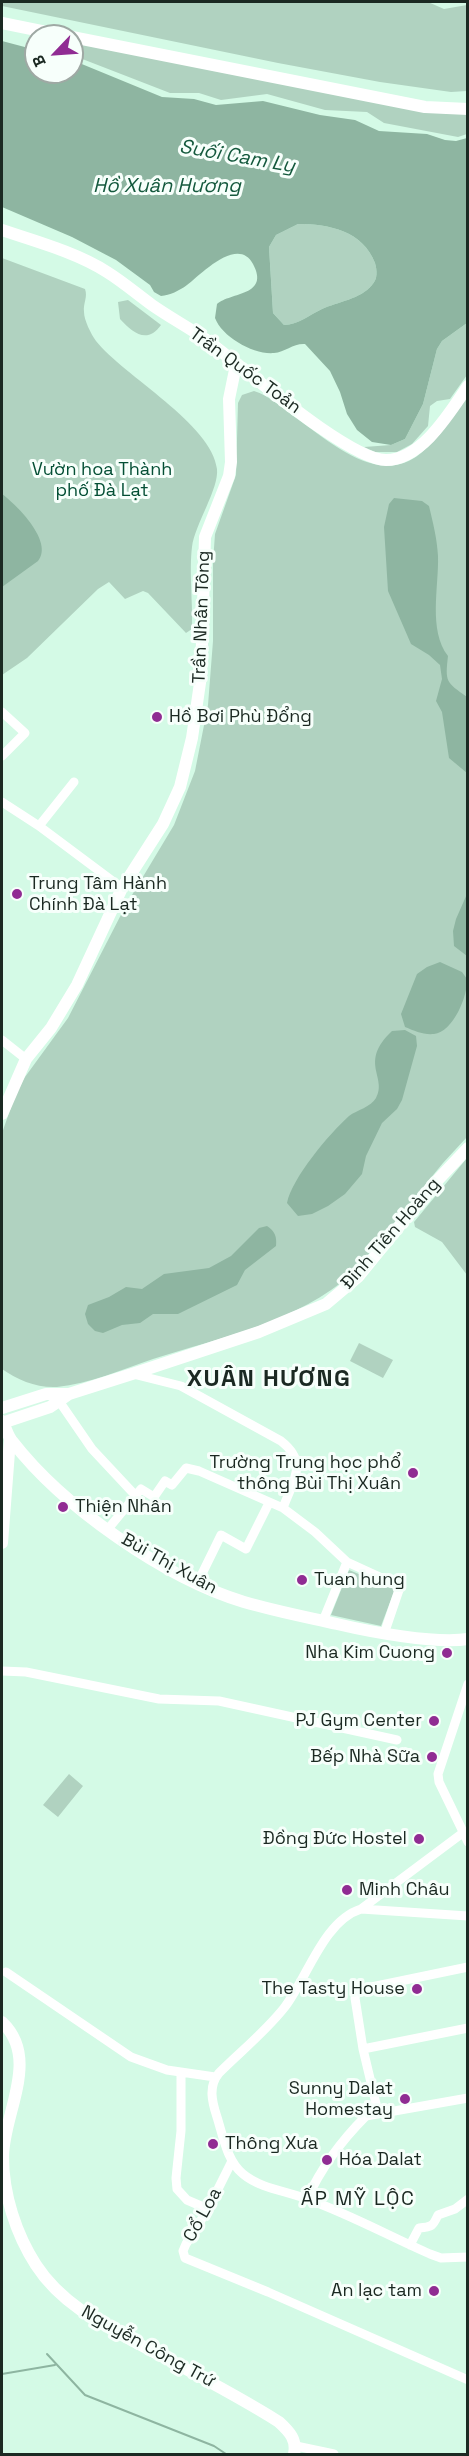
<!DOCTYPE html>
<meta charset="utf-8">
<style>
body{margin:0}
#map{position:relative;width:469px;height:2456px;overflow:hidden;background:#d4fae6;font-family:"Space Grotesk",sans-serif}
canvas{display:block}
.frame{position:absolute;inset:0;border:3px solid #1b2922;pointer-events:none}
.north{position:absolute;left:24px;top:24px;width:60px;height:60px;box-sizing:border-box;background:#f7fffb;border:2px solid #9fa9a4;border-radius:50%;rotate:245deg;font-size:16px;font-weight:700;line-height:24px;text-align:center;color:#1b2922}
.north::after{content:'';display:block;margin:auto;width:21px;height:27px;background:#902c93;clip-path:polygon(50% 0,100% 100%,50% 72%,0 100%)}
</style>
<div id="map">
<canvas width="469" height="2456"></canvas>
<div class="frame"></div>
<div class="north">B</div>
</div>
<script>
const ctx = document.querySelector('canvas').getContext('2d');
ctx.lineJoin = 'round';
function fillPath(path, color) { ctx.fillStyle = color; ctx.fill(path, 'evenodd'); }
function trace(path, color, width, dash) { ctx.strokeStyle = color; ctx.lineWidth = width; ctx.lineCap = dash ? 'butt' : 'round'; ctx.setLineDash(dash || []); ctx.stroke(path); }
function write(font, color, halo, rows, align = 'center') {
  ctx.font = font + ' "Space Grotesk",sans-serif'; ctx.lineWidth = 6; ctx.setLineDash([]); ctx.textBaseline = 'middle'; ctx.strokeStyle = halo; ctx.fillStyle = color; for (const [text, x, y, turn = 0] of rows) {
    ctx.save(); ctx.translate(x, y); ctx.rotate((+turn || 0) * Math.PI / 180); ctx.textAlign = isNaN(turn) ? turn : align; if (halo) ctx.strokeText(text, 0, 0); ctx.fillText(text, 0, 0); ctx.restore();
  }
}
fillPath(new Path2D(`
 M 2,2 L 428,2 L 444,9 L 467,5 L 467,91 L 451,92 L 380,82 L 278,63 L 2,6 Z
 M 72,40 L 467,111 L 467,134 L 458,137 L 384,123 L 367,112 L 325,110 L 267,94 L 221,100 L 199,93 L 170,93 L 72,55 Z
 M 298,224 C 329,224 363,231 375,263 C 377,270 378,279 372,285 C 361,299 337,302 322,309 C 309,315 298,325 284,325 L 273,313 L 269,247 L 276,235 Z
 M 2,258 L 85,289 C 88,297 83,303 84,312 C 84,320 91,334 96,341 C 124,376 212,424 217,469 C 219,489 195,524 192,547 C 189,570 193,605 192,629 L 186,633 L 148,593 L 143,591 L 125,599 L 109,582 L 98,589 L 27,658 L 2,675 Z
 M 128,300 L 161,325 C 147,345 132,332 120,319 L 118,302 Z
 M 467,323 L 467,375 L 450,399 L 437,401 L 430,406 L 428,426 L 412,444 L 397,452 L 375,452 L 364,447 L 391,445 L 405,439 L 423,404 L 437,349 L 442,341 Z
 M 254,391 C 269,395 283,409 296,418 C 331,442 379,488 421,453 C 440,438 453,416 467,396 L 467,1137 L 443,1163 L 353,1273 C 298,1322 222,1337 153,1359 C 123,1369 89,1384 57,1387 C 36,1388 18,1380 2,1369 L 2,1133 L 15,1096 L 25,1077 L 68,1018 L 126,905 L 174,825 L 195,771 L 208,705 L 213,641 L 213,562 L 215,534 L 236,475 L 238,403 L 242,395 Z
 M 467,1158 L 467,1275 L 442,1242 L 415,1227 L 414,1222 Z
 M 359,1343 L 393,1360 L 383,1378 L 350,1361 Z
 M 349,1570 L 395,1589 L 381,1626 L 331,1615 Z
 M 69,1774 L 83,1786 L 58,1817 L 43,1805 Z`), '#b0d2c0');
fillPath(new Path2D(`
 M 2,41 L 36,50 L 36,72 L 72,72 L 72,60 L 162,97 L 194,99 L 216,105 L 263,101 L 320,115 L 355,120 L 379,131 L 427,134 L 445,140 L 456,141 L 467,138 L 467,323 L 442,341 L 437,349 L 423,404 L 405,439 L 391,445 L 372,442 L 357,430 L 347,414 L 340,392 L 330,371 L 305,344 C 294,343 285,352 274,353 C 254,355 222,337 215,318 L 217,304 C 231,292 270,296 253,264 C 238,235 200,275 187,285 C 179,291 170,295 161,296 L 154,292 L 150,285 L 116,260 L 72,237 L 2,207 ZM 298,224 C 329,224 363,231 375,263 C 377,270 378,279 372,285 C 361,299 337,302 322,309 C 309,315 298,325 284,325 L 273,313 L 269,247 L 276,235 Z
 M 2,494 C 17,505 54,542 38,561 L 2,587 Z
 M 394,498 L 422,501 L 429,506 C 433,523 437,538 438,556 C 439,587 428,630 448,656 C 445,682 446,682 467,697 L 467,773 L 449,758 L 442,712 L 436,701 L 442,679 L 440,665 L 429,655 L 411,644 L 388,591 L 384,527 L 389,504 Z
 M 467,894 L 467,956 L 454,946 L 453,931 L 456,919 Z
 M 440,962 L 462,972 L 467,979 C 468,996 453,1032 434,1034 C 423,1035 415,1031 405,1027 L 401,1014 L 417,974 L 427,967 Z
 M 405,1030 L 416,1036 L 417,1046 L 402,1100 L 397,1109 L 382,1123 L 366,1156 L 362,1174 L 345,1194 L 328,1206 L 312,1214 L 298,1216 L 287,1203 C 292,1178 329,1134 349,1116 C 357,1110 371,1107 376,1098 C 388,1077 358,1063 392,1031 Z
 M 267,1226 C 275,1231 277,1237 276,1246 L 245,1270 L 237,1285 L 178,1314 L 153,1314 L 140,1323 L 122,1325 L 103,1333 L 95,1331 L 88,1324 L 85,1314 L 88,1305 L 109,1297 L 126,1287 L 142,1289 L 164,1274 L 209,1268 L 231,1256 L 259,1228 Z`), '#8eb5a1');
trace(new Path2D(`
 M 47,2354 L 85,2395 L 214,2446 L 226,2454
 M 2,2374 L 55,2365`), '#8eb5a1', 2);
trace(new Path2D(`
 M 2,712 L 25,733 L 2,756
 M 2,802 L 39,826 L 122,888
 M 39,826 L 74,782
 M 2,1040 L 26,1059
 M 133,1374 L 181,1386 L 281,1441 C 309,1463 293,1480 283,1508 L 315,1532 L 347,1562 L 395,1584 L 399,1590 L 384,1634
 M 59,1401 L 92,1449 L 135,1495
 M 108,1529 L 141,1489 L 154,1497 L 165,1481 L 172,1485 L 186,1468 L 199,1471 L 283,1508
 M 197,1584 L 221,1535 L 246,1549 L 269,1503
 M 323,1621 L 347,1562
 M 2,1671 L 26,1672 L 159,1699 L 219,1701 L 397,1740
 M 468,1684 L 438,1774 L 439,1782 L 468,1842
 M 361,1909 L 464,1832
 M 468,1916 L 361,1909 C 323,1921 307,1979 284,2008 C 265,2032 240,2052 219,2073 C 208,2086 212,2102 217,2117 C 223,2136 227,2161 243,2174 C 261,2189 287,2191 307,2199 C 349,2214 389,2236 430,2254 L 441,2258 L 468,2257
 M 6,1972 L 131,2057 L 167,2070 L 215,2077
 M 363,2049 L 468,2028
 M 181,2072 L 181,2131 L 176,2178 L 177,2189 L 187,2200 L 208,2209
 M 378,2112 L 363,2049 L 355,1998 L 357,1990 L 468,1967
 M 232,2161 L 208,2209 L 186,2244 L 183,2251 L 185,2258 L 268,2292 L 468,2380
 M 307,2199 C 321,2168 342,2140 366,2116 L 468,2098
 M 410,2245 L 419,2228 C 432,2227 433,2226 438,2215 L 455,2209 L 468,2199
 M 296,2446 L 334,2454`), '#fff', 9);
trace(new Path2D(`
 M 2,23 L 66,36
 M 72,37 L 425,107 L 468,109
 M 2,230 C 35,241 78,253 107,272 C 123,282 137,294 152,305 C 169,317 188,327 205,339 C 241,365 348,460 386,460 C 422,460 450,412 468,386
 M 2,1114 L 26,1059 L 51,1028 L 77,985 L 122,888 L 163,824 L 180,787 L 192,738 L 201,676 L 205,537 L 229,476 L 231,462 L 229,399 L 236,365
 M 2,1408 L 46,1394 L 69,1394 L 132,1374 L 259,1332 L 326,1304 L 358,1277 L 432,1186 L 468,1148
 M 2,1421 C 6,1427 7,1435 12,1441 C 63,1507 165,1578 244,1602 C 275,1611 306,1617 337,1624 C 371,1632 435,1644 468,1639
 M 2,1423 L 50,1407 L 69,1394
 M 2,1543 L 10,1439
 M 2,2022 C 41,2059 3,2114 3,2157 C 3,2194 16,2234 36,2265 C 63,2307 110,2328 152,2351 C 195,2374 238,2396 279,2422 C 290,2432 297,2440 294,2454`), '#fff', 12);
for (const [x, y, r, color] of [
 [157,717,6,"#902c93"],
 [17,894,6,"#902c93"],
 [413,1473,6,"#902c93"],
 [63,1507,6,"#902c93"],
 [302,1580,6,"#902c93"],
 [447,1653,6,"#902c93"],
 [434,1721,6,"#902c93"],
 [432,1757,6,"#902c93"],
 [419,1839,6,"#902c93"],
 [347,1890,6,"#902c93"],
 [417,1989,6,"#902c93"],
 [405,2099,6,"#902c93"],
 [213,2144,6,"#902c93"],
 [327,2160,6,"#902c93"],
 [434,2291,6,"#902c93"]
]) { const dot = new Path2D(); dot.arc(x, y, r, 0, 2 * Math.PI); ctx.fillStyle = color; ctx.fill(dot); trace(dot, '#f7fffb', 2); }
write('18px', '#1b2922', '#f7fffb', [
 ["Trần Quốc Toản",245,371,36],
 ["Trần Nhân Tông",202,617,-88],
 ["Đinh Tiên Hoàng",391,1234,-49],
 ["Bùi Thị Xuân",169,1564,29],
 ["Cổ Loa",203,2215,-61],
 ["Nguyễn Công Trứ",148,2347,29]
]);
write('18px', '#044f35', '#f7fffb', [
 ["Vườn hoa Thành",102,470],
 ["phố Đà Lạt",102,491]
]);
write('18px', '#1b2922', '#f7fffb', [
 ["Hồ Bơi Phù Đổng",169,717,"left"],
 ["Trung Tâm Hành",29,884,"left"],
 ["Chính Đà Lạt",29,905,"left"],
 ["Trường Trung học phổ",401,1463],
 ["thông Bùi Thị Xuân",401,1484],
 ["Thiện Nhân",75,1507,"left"],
 ["Tuan hung",314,1580,"left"],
 ["Nha Kim Cuong",435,1653],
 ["PJ Gym Center",422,1721],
 ["Bếp Nhà Sữa",420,1757],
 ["Đồng Đức Hostel",407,1839],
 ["Minh Châu",359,1890,"left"],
 ["The Tasty House",405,1989],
 ["Sunny Dalat",393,2089],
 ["Homestay",393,2110],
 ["Thông Xưa",225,2144,"left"],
 ["Hóa Dalat",339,2160,"left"],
 ["An lạc tam",422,2291]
], 'right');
write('italic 20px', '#14593d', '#f7fffb', [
 ["Suối Cam Ly",237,157,10],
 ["Hồ Xuân Hương",167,187]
]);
ctx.letterSpacing = '1.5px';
write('20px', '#1b2922', '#f7fffb', [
 ["ẤP MỸ LỘC",358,2200]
]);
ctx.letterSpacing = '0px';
ctx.letterSpacing = '1.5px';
write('bold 24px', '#1b2922', '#f7fffb', [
 ["XUÂN HƯƠNG",269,1379]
]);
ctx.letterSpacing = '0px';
</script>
